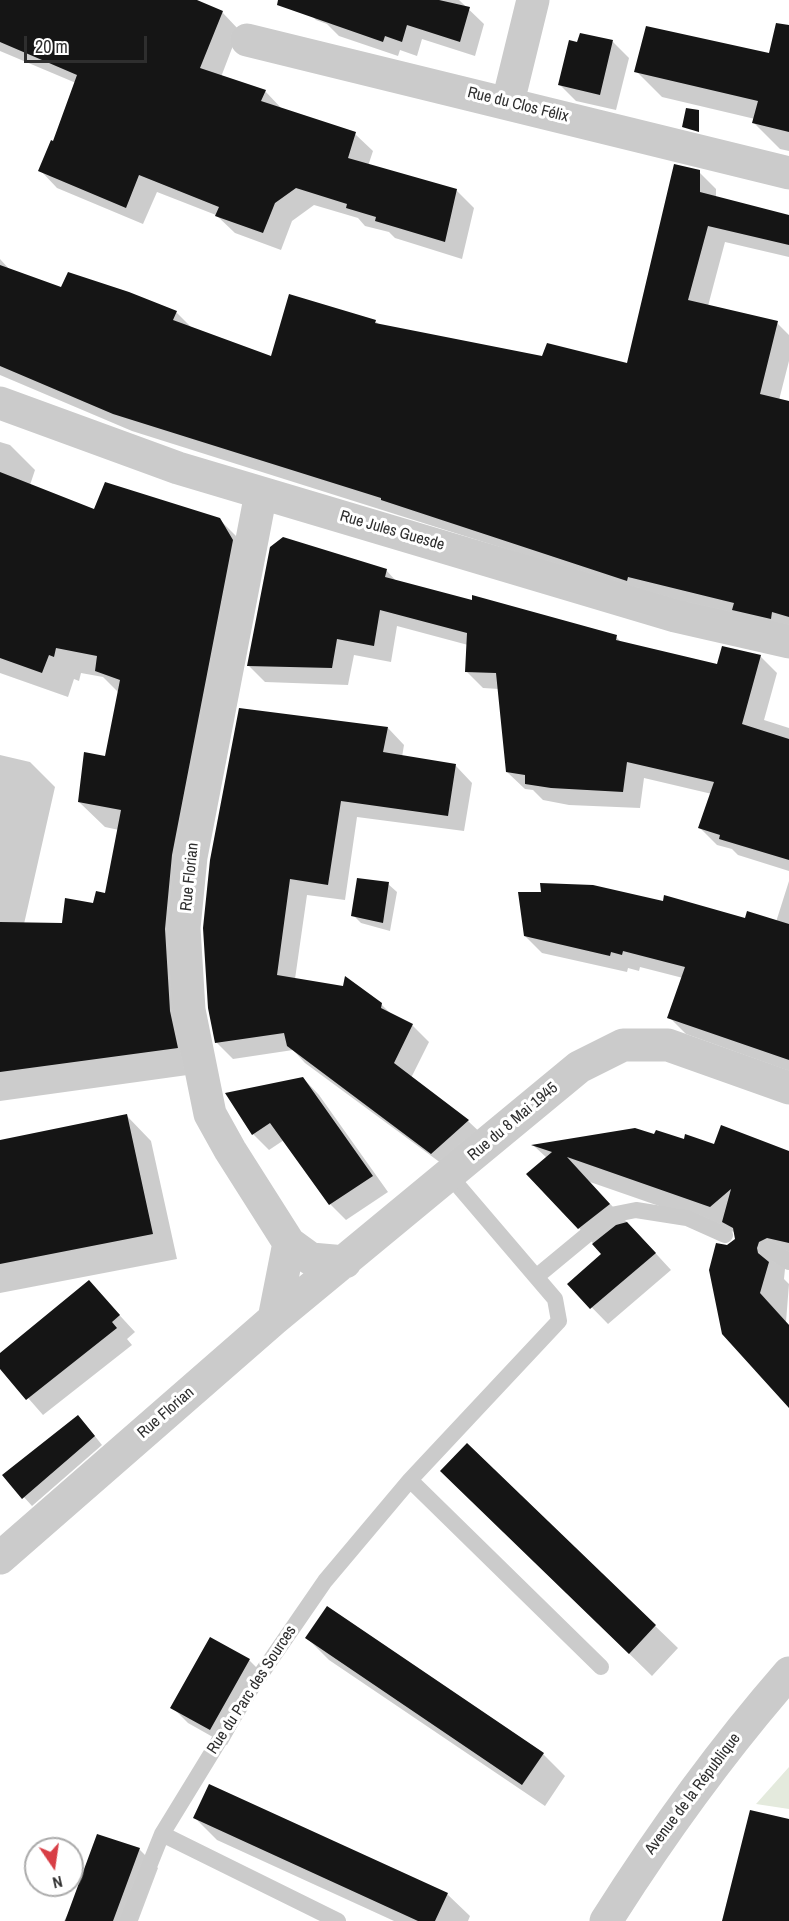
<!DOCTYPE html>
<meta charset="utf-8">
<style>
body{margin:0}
#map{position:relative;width:789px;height:1921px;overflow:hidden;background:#fff;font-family:"Archivo Narrow",sans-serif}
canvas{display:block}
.north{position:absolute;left:24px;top:1837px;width:60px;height:60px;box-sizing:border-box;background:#fff;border:2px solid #ababab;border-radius:50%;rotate:167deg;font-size:16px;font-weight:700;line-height:24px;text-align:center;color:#2e2e2e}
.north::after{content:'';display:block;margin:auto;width:21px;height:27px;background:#d83e46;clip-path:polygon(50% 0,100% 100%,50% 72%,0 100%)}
.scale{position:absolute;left:24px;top:36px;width:123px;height:27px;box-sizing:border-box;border:3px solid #2e2e2e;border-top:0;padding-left:8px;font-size:18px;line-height:21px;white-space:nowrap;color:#2e2e2e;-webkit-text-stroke:4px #fff;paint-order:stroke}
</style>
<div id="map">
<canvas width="789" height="1921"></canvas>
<div class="north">N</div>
<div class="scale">20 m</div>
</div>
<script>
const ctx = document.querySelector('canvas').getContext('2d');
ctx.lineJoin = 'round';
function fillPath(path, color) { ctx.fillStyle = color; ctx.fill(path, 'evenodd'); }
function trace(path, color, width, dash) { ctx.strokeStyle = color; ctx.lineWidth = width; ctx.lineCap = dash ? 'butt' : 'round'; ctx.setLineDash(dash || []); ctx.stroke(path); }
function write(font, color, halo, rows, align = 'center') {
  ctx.font = font + ' "Archivo Narrow",sans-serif'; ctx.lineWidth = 6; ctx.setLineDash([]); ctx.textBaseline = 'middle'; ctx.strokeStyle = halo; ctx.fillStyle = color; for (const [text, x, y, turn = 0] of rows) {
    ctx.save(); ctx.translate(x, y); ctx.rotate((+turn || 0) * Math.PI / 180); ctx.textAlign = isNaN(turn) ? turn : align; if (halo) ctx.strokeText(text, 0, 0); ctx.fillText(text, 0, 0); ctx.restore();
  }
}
fillPath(new Path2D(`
 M 789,1767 L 789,1809 L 756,1804 Z`), '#e4eadd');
fillPath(new Path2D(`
 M 0,0 L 193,0 L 222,12 L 239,30 L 221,77 L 265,91 L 283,110 L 355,134 L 373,151 L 368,166 L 456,190 L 474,208 L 462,259 L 395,238 L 389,232 L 365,226 L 358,218 L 314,205 L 292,221 L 281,250 L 235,233 L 216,215 L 157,192 L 143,224 L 57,188 L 40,170 L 54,143 L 76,83 L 0,51 Z
 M 302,0 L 459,0 L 484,24 L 475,56 L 422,39 L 417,56 L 400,50 L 398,56 L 339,36 L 327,24 L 316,20 L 300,4 Z
 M 613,42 L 629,58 L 616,110 L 576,101 L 560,85 L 578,43 Z
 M 789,46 L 789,151 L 780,149 L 754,123 L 755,119 L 662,97 L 636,71 L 770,55 Z
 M 699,172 L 716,189 L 716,197 L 789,216 L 789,257 L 725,242 L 708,306 L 777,323 L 789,335 L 789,361 L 779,400 L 789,403 L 789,630 L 645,593 L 132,431 L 0,375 L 0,259 L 11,271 L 62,289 L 176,312 L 193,329 L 272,358 L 375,321 L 380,325 L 543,358 L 628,365 Z
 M 0,442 L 10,445 L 35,470 L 30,485 L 95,511 L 219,519 L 245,545 L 197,879 L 202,1073 L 0,1101 L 0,755 L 30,762 L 55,787 L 24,924 L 63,924 L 106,895 L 119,830 L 105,827 L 79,802 L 106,757 L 119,693 L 103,677 L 81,673 L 79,681 L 74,679 L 68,697 L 0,673 Z
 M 386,570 L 397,582 L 616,637 L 622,643 L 718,666 L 760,656 L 777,673 L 764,720 L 789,728 L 789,871 L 738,855 L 732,849 L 717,845 L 700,828 L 712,794 L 644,778 L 640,808 L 569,805 L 543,800 L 533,790 L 525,789 L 507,772 L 499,689 L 483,688 L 466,671 L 468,645 L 397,626 L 391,662 L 354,655 L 348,685 L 265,682 L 248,665 Z
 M 388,728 L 404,745 L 402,757 L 456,766 L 472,783 L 464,831 L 357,817 L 345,900 L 307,895 L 295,979 L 381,1004 L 393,1016 L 412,1025 L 429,1042 L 411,1078 L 468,1121 L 485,1137 L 449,1169 L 305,1063 L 293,1050 L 233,1059 L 216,1042 L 204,928 Z
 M 789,881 L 789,1071 L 686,1034 L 669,1017 L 683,978 L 640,967 L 639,971 L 628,968 L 627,972 L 542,953 L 525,936 L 746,920 L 776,922 Z
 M 388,884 L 397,892 L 390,931 L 361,923 L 353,915 Z
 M 303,1078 L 319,1095 L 388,1192 L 346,1220 L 330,1204 L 284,1140 L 269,1150 L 253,1134 L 227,1094 Z
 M 126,1115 L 151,1141 L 177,1259 L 0,1293 L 0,1142 Z
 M 685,1141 L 715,1146 L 789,1152 L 789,1267 L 785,1269 L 784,1279 L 789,1284 L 786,1322 L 789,1325 L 789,1406 L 727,1247 L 736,1239 L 734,1232 L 590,1182 L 671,1270 L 608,1324 L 569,1284 L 603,1254 L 579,1228 L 547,1158 L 534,1146 Z
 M 89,1282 L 135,1332 L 127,1339 L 132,1345 L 43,1415 L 0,1366 L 0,1355 Z
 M 86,1425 L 102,1445 L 32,1506 L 4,1475 Z
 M 467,1445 L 678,1648 L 652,1676 L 465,1493 Z
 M 307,1638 L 543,1754 L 565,1776 L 545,1806 L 329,1660 Z
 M 249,1660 L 265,1676 L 227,1745 L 188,1723 L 172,1707 Z
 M 195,1818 L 447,1894 L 470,1916 L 468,1921 L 394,1921 L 217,1840 Z
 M 139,1849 L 158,1868 L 138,1921 L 64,1921 L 70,1910 Z`), '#0003');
fillPath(new Path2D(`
 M 0,0 L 197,0 L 223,11 L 200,68 L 266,90 L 261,101 L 356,132 L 348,158 L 457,189 L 445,242 L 375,221 L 376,217 L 346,208 L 347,204 L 296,188 L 275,203 L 263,233 L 215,216 L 219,207 L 139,175 L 126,208 L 38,171 L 51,140 L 53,141 L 77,75 L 0,42 Z
 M 278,0 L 439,0 L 470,7 L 460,42 L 407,25 L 402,42 L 385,36 L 383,42 L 277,5 Z
 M 776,23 L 789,25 L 789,132 L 752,123 L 758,101 L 634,72 L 646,26 L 769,53 Z
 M 580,33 L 613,40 L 600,95 L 558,85 L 569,40 L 577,42 Z
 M 686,108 L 699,110 L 699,132 L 682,127 Z
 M 674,164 L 700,170 L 700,192 L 789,215 L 789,245 L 708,226 L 688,300 L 778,321 L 760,394 L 789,401 L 789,617 L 772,612 L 771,619 L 732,610 L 734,603 L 628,577 L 627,581 L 381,500 L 381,498 L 113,414 L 0,366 L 0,265 L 61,287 L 68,272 L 129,292 L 177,311 L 173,320 L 271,356 L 289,294 L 376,320 L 375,323 L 542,356 L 547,343 L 627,363 Z
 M 0,472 L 94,509 L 105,482 L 220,518 L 233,540 L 172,855 L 165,929 L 170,1011 L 178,1048 L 0,1072 L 0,922 L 62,923 L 65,898 L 93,903 L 96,891 L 105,893 L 121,810 L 78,802 L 84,752 L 105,756 L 120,680 L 95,671 L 97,656 L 56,648 L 54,657 L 49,655 L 42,673 L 0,658 Z
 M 283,537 L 387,569 L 385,577 L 472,600 L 472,595 L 617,635 L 616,640 L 717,664 L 722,646 L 761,655 L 742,724 L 789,739 L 789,860 L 719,839 L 720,835 L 698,828 L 714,782 L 627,762 L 623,792 L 551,788 L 525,784 L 525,775 L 506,772 L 496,673 L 465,672 L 467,633 L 380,610 L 374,646 L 337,639 L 332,668 L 247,666 L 270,547 Z
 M 239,708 L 388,727 L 383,752 L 456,764 L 448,816 L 341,801 L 328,885 L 290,879 L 277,975 L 343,986 L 345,976 L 382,1003 L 381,1008 L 413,1024 L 394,1063 L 469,1120 L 431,1154 L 287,1046 L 284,1033 L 215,1043 L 208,1008 L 203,928 L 210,860 Z
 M 357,878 L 389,882 L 383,923 L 351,916 Z
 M 540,883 L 593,885 L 663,901 L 664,895 L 745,918 L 747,911 L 789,924 L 789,1060 L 667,1018 L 685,967 L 623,951 L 622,955 L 611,952 L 610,956 L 524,936 L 518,892 L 541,892 Z
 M 303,1077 L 373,1176 L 329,1205 L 270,1123 L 252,1135 L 225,1093 Z
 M 127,1114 L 153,1234 L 0,1264 L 0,1140 Z
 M 721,1125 L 789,1151 L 789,1243 L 767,1238 L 759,1242 L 757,1248 L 758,1253 L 769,1262 L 760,1293 L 789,1325 L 789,1408 L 722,1334 L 709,1270 L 716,1243 L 727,1245 L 735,1239 L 733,1228 L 722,1222 L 731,1189 L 710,1207 L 567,1157 L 610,1204 L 578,1229 L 526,1174 L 552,1152 L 531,1145 L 635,1128 L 654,1134 L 656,1130 L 684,1139 L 685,1134 L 714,1144 Z
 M 627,1222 L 656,1253 L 590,1309 L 567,1284 L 601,1254 L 592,1244 L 616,1225 Z
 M 89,1280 L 120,1315 L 112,1322 L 117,1328 L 26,1400 L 0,1369 L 0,1353 Z
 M 78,1415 L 95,1436 L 22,1499 L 2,1475 Z
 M 467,1443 L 656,1625 L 629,1654 L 440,1471 Z
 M 327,1606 L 544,1753 L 522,1785 L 305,1638 Z
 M 210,1637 L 250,1659 L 210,1730 L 170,1708 Z
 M 209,1784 L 448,1893 L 435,1921 L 418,1921 L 193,1818 Z
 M 750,1810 L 789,1819 L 789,1921 L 722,1921 Z
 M 97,1834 L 140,1848 L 113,1921 L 65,1921 Z`), '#151515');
trace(new Path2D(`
 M 767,1248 L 789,1262
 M 536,1277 L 611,1215 L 636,1210 L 687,1218 L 725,1235
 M 410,1480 L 601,1667
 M 162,1834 L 338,1921
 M 127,1921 L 162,1834 L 252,1687 L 325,1581 L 410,1480 L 559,1321 L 555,1299 L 449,1175`), '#cbcbcb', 16);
trace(new Path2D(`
 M 247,40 L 789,173
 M 508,102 L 533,0
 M 0,403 L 178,468 L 675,616 L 789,642
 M 261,493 L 191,857 L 184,928 L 189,1010 L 210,1114 L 230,1150 L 289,1243 L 311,1259 L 345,1262
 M 274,1319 L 289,1243
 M 0,1558 L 274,1319 L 579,1067 L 623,1045 L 668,1045 L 789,1088
 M 606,1921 C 661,1834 721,1751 789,1673`), '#cbcbcb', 33);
write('16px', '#2e2e2e', '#fff', [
 ["Rue du Clos Félix",518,105,14],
 ["Rue Jules Guesde",392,531,16],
 ["Rue Florian",190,877,-84],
 ["Rue du 8 Mai 1945",513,1122,-40],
 ["Rue Florian",166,1413,-41],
 ["Rue du Parc des Sources",252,1690,-57],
 ["Avenue de la République",693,1794,-53]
]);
</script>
